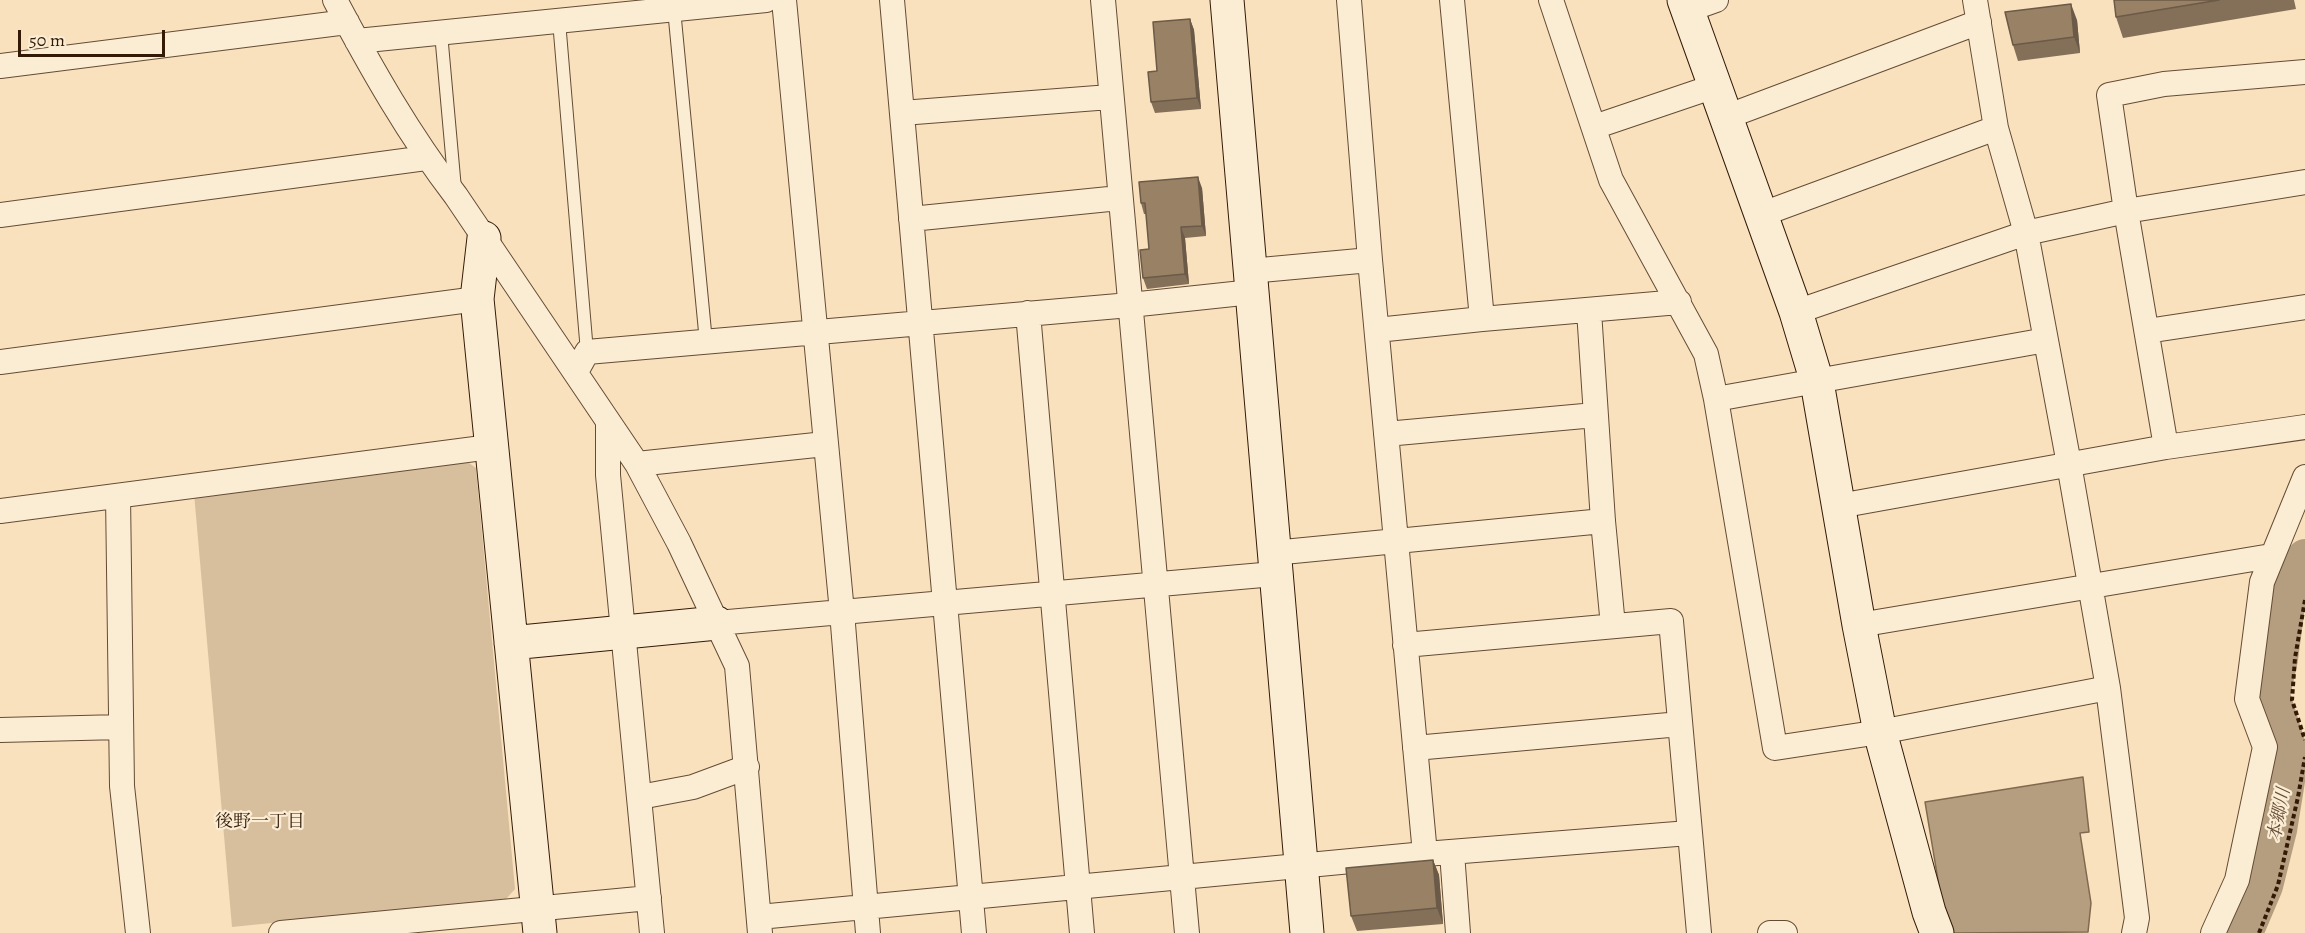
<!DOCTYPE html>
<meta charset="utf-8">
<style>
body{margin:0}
#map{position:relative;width:2305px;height:933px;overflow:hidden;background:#f9e1bd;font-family:Alegreya,serif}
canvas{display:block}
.scale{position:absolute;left:18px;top:30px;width:147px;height:27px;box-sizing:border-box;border:3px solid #321a07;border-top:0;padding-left:8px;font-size:18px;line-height:21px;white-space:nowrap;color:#321a07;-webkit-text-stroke:4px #fbecd4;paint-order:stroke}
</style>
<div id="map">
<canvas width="2305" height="933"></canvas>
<div class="scale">50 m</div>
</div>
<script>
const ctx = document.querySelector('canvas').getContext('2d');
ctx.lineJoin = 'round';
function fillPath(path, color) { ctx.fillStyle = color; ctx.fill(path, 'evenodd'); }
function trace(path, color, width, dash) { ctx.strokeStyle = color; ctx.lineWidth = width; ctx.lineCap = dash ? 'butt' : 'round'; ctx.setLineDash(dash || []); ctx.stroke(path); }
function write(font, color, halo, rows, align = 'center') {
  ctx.font = font + ' Alegreya,"Noto Serif JP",serif'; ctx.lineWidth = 4.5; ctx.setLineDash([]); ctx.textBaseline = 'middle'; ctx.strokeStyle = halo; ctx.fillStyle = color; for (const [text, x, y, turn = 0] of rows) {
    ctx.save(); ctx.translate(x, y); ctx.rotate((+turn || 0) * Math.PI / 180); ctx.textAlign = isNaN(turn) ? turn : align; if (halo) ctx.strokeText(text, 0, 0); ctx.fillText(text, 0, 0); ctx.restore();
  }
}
fillPath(new Path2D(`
 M 465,460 L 476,468 L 515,889 L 506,899 L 232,927 L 194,493 Z`), '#d7bf9e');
const water = new Path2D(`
 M 2083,777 L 2089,832 L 2080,833 L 2091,903 L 2088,932 L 1950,933 L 1944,916 L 1925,802 Z`);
fillPath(water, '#b59d7f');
trace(water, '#81694f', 1.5);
trace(new Path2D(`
 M 2245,933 L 2265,886 L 2279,830 L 2291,756 L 2272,695 L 2280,659 L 2289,590 L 2305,557`), '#b59d7f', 36);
const lane = new Path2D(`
 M 674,9 L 706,342
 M 559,21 L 587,352
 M 441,33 L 455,189`);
const street = new Path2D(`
 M 335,0 C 371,68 409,135 456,196 L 637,464 L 679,543 L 737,666 L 760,933
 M 784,0 L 842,612 L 868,933
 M 892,0 L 974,933
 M 1103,0 L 1187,933
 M 1349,0 L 1370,260 L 1425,854
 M 1452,0 L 1482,319
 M 1551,0 L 1611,180 L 1706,354 L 1716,399 L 1775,748 L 1880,732 L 2108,688
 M 1975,0 L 1996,128 L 2026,233 L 2069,464 L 2108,688 L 2137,918 L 2134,933
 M 1688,10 L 1716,0
 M 357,41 L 766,0
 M 0,66 L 347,22
 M 902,113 L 1110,97
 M 1726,117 L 1979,22
 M 1594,127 L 1715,86
 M 0,215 L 426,158
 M 1760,215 L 1996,128
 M 911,219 L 1119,198
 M 1250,271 L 1370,260
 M 1589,311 L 1603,521 L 1613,626
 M 1796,312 L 2026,233 L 2126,211 L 2305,182
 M 1028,313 L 1082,933
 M 1377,330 L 1482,319 L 1679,302
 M 2147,331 L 2305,307
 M 0,362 L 477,299
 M 576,372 L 587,352 L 1130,305 L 1252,292
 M 1716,399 L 2046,340
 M 608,423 L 608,475 L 652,933
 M 1386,434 L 1595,415
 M 2166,447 L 2126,211 L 2109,95 L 2164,84 L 2305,72
 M 637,464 L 825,444
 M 118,496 L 122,786 L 138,933
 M 1839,506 L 2166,447 L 2305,427
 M 0,511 L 490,447
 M 1273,553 L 1603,521
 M 717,623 L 1274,574
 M 1859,625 L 2271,556
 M 1405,645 L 1671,621 L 1699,933
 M 0,730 L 121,727
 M 1415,748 L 1680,724
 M 640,797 L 693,787 L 747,767
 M 1452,853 L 1458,933
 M 759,917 L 1425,854 L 1689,833
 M 281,933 L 649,898
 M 1770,933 L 1785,933
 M 2213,933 L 2237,880 L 2265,747 L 2247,699 L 2262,582 L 2305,477`);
const secondary = new Path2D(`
 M 1227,0 L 1307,933
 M 1684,0 L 1796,312 L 1817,382 L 1859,625 L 1880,732 L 1929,912 L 1937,933
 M 484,238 L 477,299 L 540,933
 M 511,643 L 717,623`);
trace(lane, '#644c34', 14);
trace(street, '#644c34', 26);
trace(secondary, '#321a07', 35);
trace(new Path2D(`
 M 2305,600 L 2295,658 L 2292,700 L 2305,740
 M 2259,933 L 2278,885 L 2298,797 L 2305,757`), '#321a07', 4, [4.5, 3]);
trace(lane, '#fbecd4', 12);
trace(street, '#fbecd4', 24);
trace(secondary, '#fbecd4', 33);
fillPath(new Path2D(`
 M 2114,0 L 2294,0 L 2296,9 L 2123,38 L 2116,17 Z
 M 1190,19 L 1194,30 L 1201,109 L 1155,113 L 1151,102 L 1157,71 Z
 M 2077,20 L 2080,53 L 2018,61 L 2013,45 Z
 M 1202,188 L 1206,236 L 1185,238 L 1189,284 L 1147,289 L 1143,278 L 1149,249 L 1146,214 L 1144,214 L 1141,203 Z
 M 1433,860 L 1439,875 L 1443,924 L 1357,931 L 1351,916 Z`), '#846f58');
fillPath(new Path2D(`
 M 2071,4 L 2077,20 L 2080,53 L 2074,37 Z
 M 1190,19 L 1194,30 L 1201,109 L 1197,98 Z
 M 1198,177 L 1202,188 L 1206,236 L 1202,226 Z
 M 1181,227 L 1185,238 L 1189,284 L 1185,274 Z
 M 1433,860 L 1439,875 L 1443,924 L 1437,908 Z`), '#6b5a47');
const building = new Path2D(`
 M 2114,0 L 2219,0 L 2116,17 Z
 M 2071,4 L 2074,37 L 2013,45 L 2005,12 Z
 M 1190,19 L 1197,98 L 1151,102 L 1148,72 L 1157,71 L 1153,22 Z
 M 1198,177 L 1202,226 L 1181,227 L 1185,274 L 1143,278 L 1140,250 L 1149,249 L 1145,203 L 1141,203 L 1139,182 Z
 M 1433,860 L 1437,908 L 1351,916 L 1346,868 Z`);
fillPath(building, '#998166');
trace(building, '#6b5a47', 1.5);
write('italic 18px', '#664e37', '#fbecd4', [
 ["本郷川",2280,815,-79]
]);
write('18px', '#321a07', '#fbecd4', [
 ["後野一丁目",260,823]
]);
</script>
